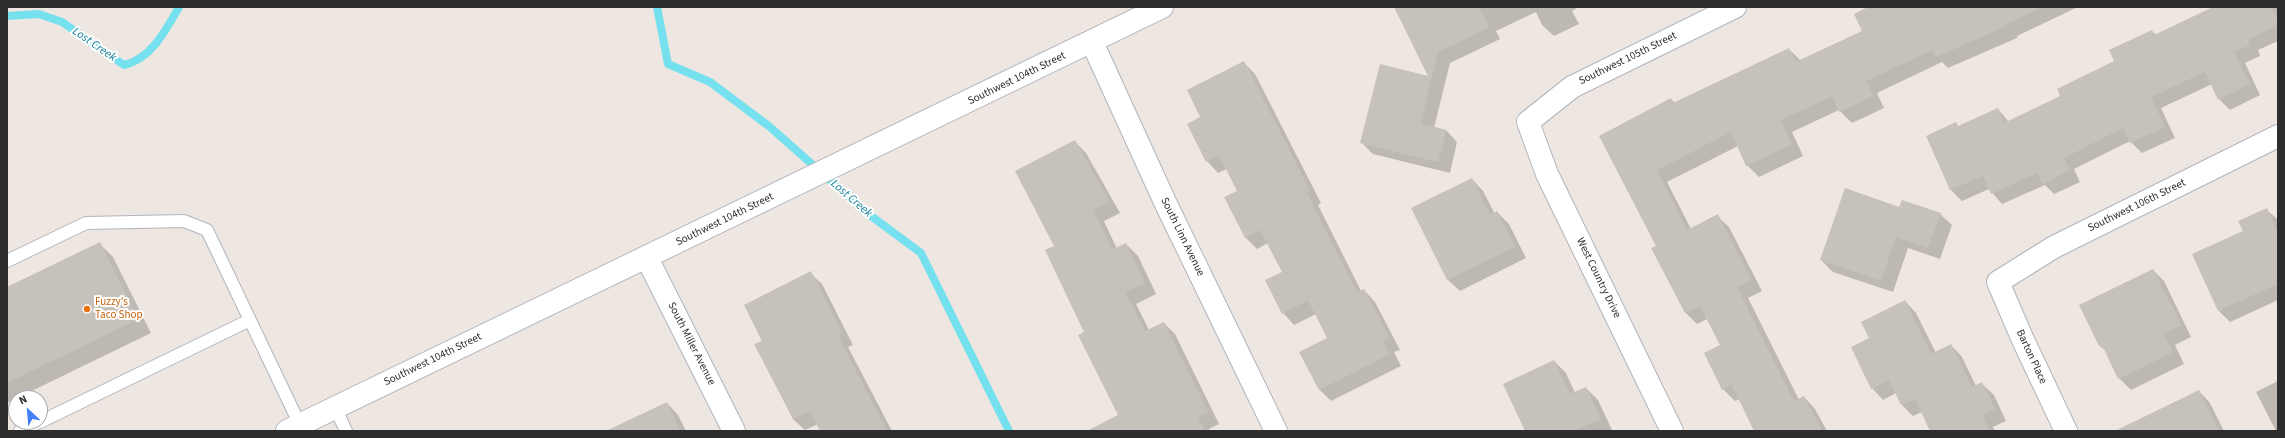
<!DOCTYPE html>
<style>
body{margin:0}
#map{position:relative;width:2285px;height:438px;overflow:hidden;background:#eee6e0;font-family:"Source Sans 3",sans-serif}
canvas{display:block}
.frame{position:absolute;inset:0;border:8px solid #2d2d2d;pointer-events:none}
.north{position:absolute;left:8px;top:390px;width:40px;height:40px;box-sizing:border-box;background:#fff;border:1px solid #ababab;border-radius:50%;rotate:334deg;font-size:11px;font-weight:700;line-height:16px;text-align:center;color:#2d2d2d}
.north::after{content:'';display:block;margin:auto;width:14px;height:18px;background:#4381f8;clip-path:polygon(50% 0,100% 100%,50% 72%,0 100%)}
</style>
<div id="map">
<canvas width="2285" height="438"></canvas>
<div class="frame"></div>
<div class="north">N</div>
</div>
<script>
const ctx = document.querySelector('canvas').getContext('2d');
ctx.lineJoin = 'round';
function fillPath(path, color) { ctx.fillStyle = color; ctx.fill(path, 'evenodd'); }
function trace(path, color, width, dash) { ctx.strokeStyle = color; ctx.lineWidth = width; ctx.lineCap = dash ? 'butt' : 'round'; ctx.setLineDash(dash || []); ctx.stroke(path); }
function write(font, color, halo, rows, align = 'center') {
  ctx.font = font + ' "Source Sans 3",sans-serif'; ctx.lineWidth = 4; ctx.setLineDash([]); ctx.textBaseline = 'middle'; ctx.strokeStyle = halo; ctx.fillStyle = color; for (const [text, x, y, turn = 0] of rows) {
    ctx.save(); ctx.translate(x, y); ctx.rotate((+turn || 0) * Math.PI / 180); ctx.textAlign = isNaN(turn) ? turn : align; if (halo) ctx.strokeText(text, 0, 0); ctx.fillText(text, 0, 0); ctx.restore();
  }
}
fillPath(new Path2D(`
 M 1395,7 L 1579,7 L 1572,11 L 1579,24 L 1554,36 L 1542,25 L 1536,12 L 1496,31 L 1500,39 L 1450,63 L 1434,128 L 1446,130 L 1457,142 L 1450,173 L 1373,154 L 1361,142 L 1430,77 Z
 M 1870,7 L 2078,7 L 2017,36 L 2017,38 L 1948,68 L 1942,62 L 1877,93 L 1884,108 L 1852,123 L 1839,110 L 1792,132 L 1803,156 L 1759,177 L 1747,165 L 1738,146 L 1667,182 L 1691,229 L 1717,216 L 1729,227 L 1762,291 L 1748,298 L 1799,400 L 1804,397 L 1815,409 L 1827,431 L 1754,431 L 1739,399 L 1735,401 L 1723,389 L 1721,345 L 1707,319 L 1697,324 L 1686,313 L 1657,246 L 1600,136 L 1671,99 L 1675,103 L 1789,49 L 1800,60 L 1863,31 Z
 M 2215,7 L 2278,7 L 2278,41 L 2258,50 L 2260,56 L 2245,63 L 2260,95 L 2230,110 L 2219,99 L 2212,84 L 2161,108 L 2175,138 L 2142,153 L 2130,141 L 2074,169 L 2080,182 L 2054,194 L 2045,185 L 2002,204 L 1989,189 L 1962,201 L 1951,190 L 1927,137 L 1956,123 L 1959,127 L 1998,109 L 2009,122 L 2061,96 L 2115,62 L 2152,31 L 2156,35 Z
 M 1244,63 L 1255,74 L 1321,203 L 1318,205 L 1361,291 L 1364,290 L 1375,302 L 1400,350 L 1394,352 L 1401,366 L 1331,401 L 1320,390 L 1301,352 L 1328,338 L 1316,314 L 1294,325 L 1283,313 L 1283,272 L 1268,243 L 1257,249 L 1245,237 L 1238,191 L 1227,169 L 1218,173 L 1207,161 L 1202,118 Z
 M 1074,141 L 1086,153 L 1120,213 L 1104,221 L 1117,249 L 1126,244 L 1138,256 L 1156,294 L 1136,304 L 1149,330 L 1164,323 L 1175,334 L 1219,424 L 1209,429 L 1210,431 L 1122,431 L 1119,415 L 1086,333 L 1055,246 Z
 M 1472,179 L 1483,191 L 1495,214 L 1497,212 L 1509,224 L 1526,258 L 1460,291 L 1448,280 L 1413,208 Z
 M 1900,208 L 1940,214 L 1952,225 L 1940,259 L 1908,248 L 1893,292 L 1833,272 L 1821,260 Z
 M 2266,209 L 2278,220 L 2278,300 L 2230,322 L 2219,311 L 2193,255 L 2244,231 Z
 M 100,244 L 113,257 L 151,333 L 7,403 L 7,288 Z
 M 2153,270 L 2164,281 L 2191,337 L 2175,345 L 2184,364 L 2131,390 L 2119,378 L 2107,352 L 2100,346 L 2080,305 Z
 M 810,273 L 822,284 L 853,345 L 848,347 L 892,431 L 821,431 L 818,424 L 805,430 L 793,419 L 756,345 L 763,341 Z
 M 1905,301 L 1916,313 L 1936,353 L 1951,345 L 1962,357 L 1976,386 L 1982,384 L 1994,395 L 2006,421 L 1993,427 L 1995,431 L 1931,431 L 1922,412 L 1913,416 L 1902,405 L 1896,393 L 1883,400 L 1872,388 L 1870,339 Z
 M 1554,361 L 1566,373 L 1575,393 L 1586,388 L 1598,400 L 1612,430 L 1526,431 Z
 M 2278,381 L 2278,431 L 2276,431 L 2256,392 Z
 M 2199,391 L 2210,403 L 2224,431 L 2139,431 Z
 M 667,403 L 678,415 L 686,431 L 608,431 Z`), '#0003');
trace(new Path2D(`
 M 657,7 L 668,64 L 710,82 L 770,127 L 867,213 L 921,253 L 1009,431
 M 7,16 L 39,14 L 62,22 L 124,65 C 151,59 166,30 179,7`), '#75e0ee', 8);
fillPath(new Path2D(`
 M 1394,7 L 1479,7 L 1489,27 L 1438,52 L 1421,123 L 1446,130 L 1438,162 L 1360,143 L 1380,64 L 1428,76 Z
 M 1868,7 L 2042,7 L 2006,24 L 2006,26 L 1936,57 L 1932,50 L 1866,81 L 1873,96 L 1839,112 L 1832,96 L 1781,120 L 1792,144 L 1746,166 L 1731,132 L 1657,170 L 1687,230 L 1718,214 L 1751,280 L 1737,287 L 1794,401 L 1804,396 L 1822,431 L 1755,431 L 1731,385 L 1722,390 L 1704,353 L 1720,345 L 1700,306 L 1685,313 L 1651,248 L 1656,246 L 1599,136 L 1671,98 L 1673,103 L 1789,48 L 1796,62 L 1862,31 L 1854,14 Z
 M 2213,7 L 2272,7 L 2278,19 L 2278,25 L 2248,39 L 2250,45 L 2234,52 L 2250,84 L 2218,100 L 2205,72 L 2151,97 L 2165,127 L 2130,143 L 2123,128 L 2064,158 L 2070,170 L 2043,184 L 2037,173 L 1991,194 L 1983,176 L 1950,190 L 1926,136 L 1956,122 L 1958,126 L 1998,108 L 2004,123 L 2060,96 L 2057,89 L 2114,61 L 2109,50 L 2152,30 L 2154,35 Z
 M 1244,61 L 1310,191 L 1307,193 L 1357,292 L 1364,289 L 1389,338 L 1383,341 L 1390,354 L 1319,390 L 1299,352 L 1327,338 L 1308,300 L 1282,314 L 1265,280 L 1282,272 L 1260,230 L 1245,238 L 1224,197 L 1237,191 L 1219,155 L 1206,162 L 1187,124 L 1200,117 L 1187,90 Z
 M 1075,140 L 1109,201 L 1093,210 L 1112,250 L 1126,243 L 1145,283 L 1125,292 L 1145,331 L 1164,322 L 1208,412 L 1198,417 L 1205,431 L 1087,431 L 1118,415 L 1078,335 L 1084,332 L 1045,250 L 1054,246 L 1015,171 Z
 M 1472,178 L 1490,215 L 1497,211 L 1515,247 L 1447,280 L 1411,208 Z
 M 1845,188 L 1899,207 L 1902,200 L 1941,213 L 1928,248 L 1896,237 L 1881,281 L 1820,260 Z
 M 2267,208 L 2278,233 L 2278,284 L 2218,311 L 2192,254 L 2243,231 L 2238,221 Z
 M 100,242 L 138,319 L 7,383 L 7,287 Z
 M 2153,269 L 2181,325 L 2164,334 L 2173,352 L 2118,379 L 2102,345 L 2099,346 L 2079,305 Z
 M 811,271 L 842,333 L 838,336 L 887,431 L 820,431 L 810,411 L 793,419 L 754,344 L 762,341 L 744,305 Z
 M 1905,300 L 1931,354 L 1951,344 L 1972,387 L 1982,382 L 1995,409 L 1982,415 L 1989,431 L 1930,431 L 1915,399 L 1901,405 L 1889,380 L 1871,389 L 1851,347 L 1869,338 L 1861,322 Z
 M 1554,360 L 1570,394 L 1586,387 L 1601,419 L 1574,431 L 1525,431 L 1503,384 Z
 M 2199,390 L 2219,431 L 2115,431 Z
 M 667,402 L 680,431 L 606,431 Z`), '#c7c1bb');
const lane = new Path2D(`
 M 7,261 L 86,223 L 184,221 L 207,230 L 300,425
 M 335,407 L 346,431
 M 40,422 L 250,320
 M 20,431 L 39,422`);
const street = new Path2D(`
 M 1092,42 L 1165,202 L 1276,431
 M 647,258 L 734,431
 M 1672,431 L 1547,174 L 1528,122 L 1572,87 L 1735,7
 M 2066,431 L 2023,340 L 1998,282 L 2054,247 L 2278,136`);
const secondary = new Path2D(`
 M 287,431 L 1162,7`);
trace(lane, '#b0b5bd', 14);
trace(street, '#b0b5bd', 24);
trace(secondary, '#b0b5bd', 24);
trace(lane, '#fff', 12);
trace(street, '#fff', 22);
trace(secondary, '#fff', 22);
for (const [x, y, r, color] of [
 [87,309,4,"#e8710a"]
]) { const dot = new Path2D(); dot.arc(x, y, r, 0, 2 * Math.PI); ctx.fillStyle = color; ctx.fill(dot); trace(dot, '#fff', 1.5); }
write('11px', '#2d2d2d', '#fff', [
 ["Southwest 105th Street",1628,59,-26],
 ["Southwest 104th Street",1017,79,-26],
 ["Southwest 106th Street",2137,206,-26],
 ["Southwest 104th Street",725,220,-26],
 ["South Linn Avenue",1182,237,64],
 ["West Country Drive",1598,278,64],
 ["South Miller Avenue",691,344,63],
 ["Barton Place",2031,357,65],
 ["Southwest 104th Street",433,360,-26]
]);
write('11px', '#c56008', '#fff', [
 ["Fuzzy's",95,303],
 ["Taco Shop",95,316]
], 'left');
write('italic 12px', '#0f7e98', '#fff', [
 ["Lost Creek",94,45,35],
 ["Lost Creek",851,199,41]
]);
</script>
